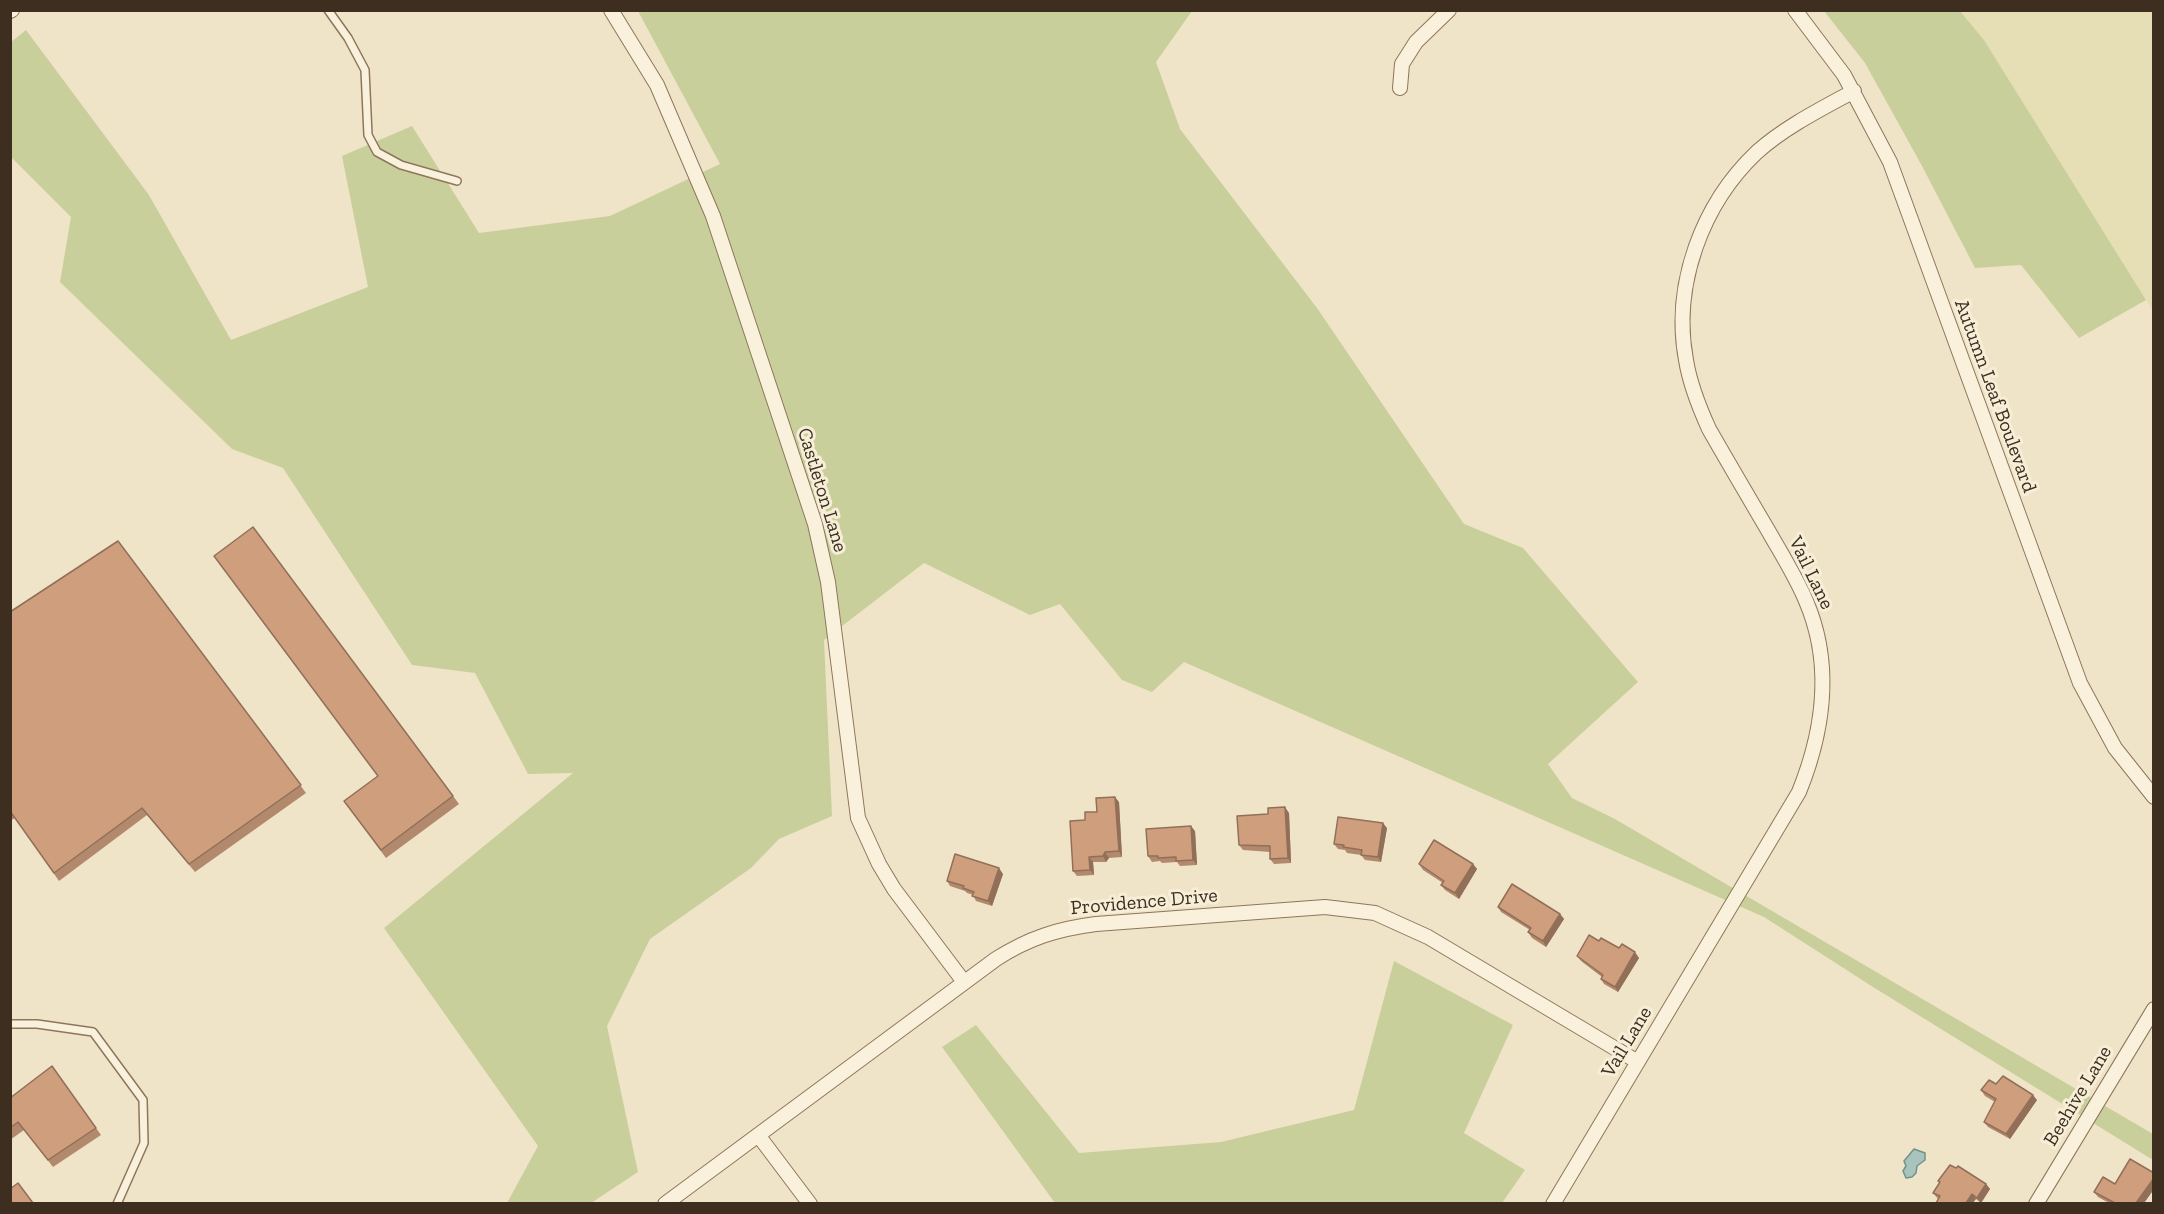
<!DOCTYPE html>
<style>
body{margin:0}
#map{position:relative;width:2164px;height:1214px;overflow:hidden;background:#f0e4c8;font-family:"Zilla Slab",serif}
canvas{display:block}
.frame{position:absolute;inset:0;border:12px solid #3d2e20;pointer-events:none}
</style>
<div id="map">
<canvas width="2164" height="1214"></canvas>
<div class="frame"></div>
</div>
<script>
const ctx = document.querySelector('canvas').getContext('2d');
ctx.lineJoin = 'round';
function fillPath(path, color) { ctx.fillStyle = color; ctx.fill(path, 'evenodd'); }
function trace(path, color, width, dash) { ctx.strokeStyle = color; ctx.lineWidth = width; ctx.lineCap = dash ? 'butt' : 'round'; ctx.setLineDash(dash || []); ctx.stroke(path); }
function write(font, color, halo, rows, align = 'center') {
  ctx.font = font + ' "Zilla Slab",serif'; ctx.lineWidth = 6; ctx.setLineDash([]); ctx.textBaseline = 'middle'; ctx.strokeStyle = halo; ctx.fillStyle = color; for (const [text, x, y, turn = 0] of rows) {
    ctx.save(); ctx.translate(x, y); ctx.rotate((+turn || 0) * Math.PI / 180); ctx.textAlign = isNaN(turn) ? turn : align; if (halo) ctx.strokeText(text, 0, 0); ctx.fillText(text, 0, 0); ctx.restore();
  }
}
fillPath(new Path2D(`
 M 1960,11 L 2153,11 L 2153,311 L 1984,40 Z`), '#e6deb5');
fillPath(new Path2D(`
 M 638,11 L 1192,11 L 1156,62 L 1180,129 L 1317,308 L 1464,524 L 1523,548 L 1638,682 L 1548,764 L 1572,798 L 1615,819 L 2153,1134 L 2153,1160 L 1873,987 L 1764,917 L 1184,662 L 1152,692 L 1122,680 L 1060,604 L 1030,615 L 924,563 L 824,640 L 832,816 L 779,839 L 751,868 L 650,939 L 607,1026 L 638,1172 L 591,1203 L 507,1203 L 538,1146 L 384,928 L 573,773 L 528,774 L 475,673 L 412,665 L 283,468 L 232,449 L 60,282 L 71,217 L 11,157 L 11,42 L 26,30 L 149,195 L 231,340 L 368,287 L 342,156 L 412,126 L 479,233 L 610,216 L 720,164 Z
 M 1824,11 L 1960,11 L 1984,40 L 2146,300 L 2079,338 L 2021,265 L 1975,268 L 1922,166 L 1865,63 Z
 M 1394,961 L 1513,1025 L 1464,1133 L 1525,1170 L 1502,1203 L 1055,1203 L 942,1047 L 976,1025 L 1079,1153 L 1221,1142 L 1354,1110 Z`), '#c9cf9b');
const water = new Path2D(`
 M 1914,1149 L 1925,1153 L 1925,1160 L 1917,1166 L 1916,1173 L 1912,1177 L 1906,1178 L 1903,1171 L 1906,1166 L 1904,1161 Z`);
fillPath(water, '#a9c4bc');
trace(water, '#6f938a', 1.5);
const lane = new Path2D(`
 M 328,10 L 348,38 L 365,70 L 368,135 L 377,152 L 401,165 L 457,181
 M 10,1024 L 37,1024 L 93,1032 L 143,1100 L 144,1143 L 117,1204`);
const street = new Path2D(`
 M 611,10 L 657,85 L 713,216 L 815,524 L 828,582 L 858,818 L 879,864 L 894,889 L 964,982
 M 1795,10 L 1844,75 L 1890,162 L 2080,683 L 2115,748 L 2154,797
 M 10,11 L 12,10
 M 1400,88 L 1402,64 L 1416,42 L 1449,10
 M 758,1135 L 810,1204
 M 665,1204 L 996,959 C 1029,938 1057,929 1096,924 L 1325,907 L 1375,913 L 1428,937 L 1638,1062
 M 1553,1204 L 1799,792 C 1824,730 1833,664 1806,601 C 1796,577 1782,555 1769,532 C 1749,498 1729,464 1709,429 C 1699,407 1690,385 1686,360 C 1672,285 1702,204 1757,152 C 1785,127 1821,109 1854,91
 M 2036,1204 L 2154,1009`);
trace(lane, '#8d765c', 10);
trace(street, '#8d765c', 16);
trace(lane, '#faf1dc', 7);
trace(street, '#faf1dc', 14);
fillPath(new Path2D(`
 M 253,527 L 459,804 L 386,858 L 344,801 L 378,776 Z
 M 118,541 L 306,793 L 195,872 L 147,815 L 59,881 L 15,818 L 10,821 L 10,612 Z
 M 1119,802 L 1122,857 L 1109,858 L 1106,862 L 1093,862 L 1094,875 L 1077,876 L 1073,871 L 1085,820 Z
 M 1289,813 L 1291,863 L 1274,864 L 1270,859 L 1270,852 L 1243,850 L 1239,845 Z
 M 1387,828 L 1381,862 L 1365,860 L 1361,855 L 1347,853 L 1345,850 L 1338,849 L 1334,844 Z
 M 1195,831 L 1197,865 L 1180,866 L 1177,862 L 1162,863 L 1160,861 L 1152,862 L 1148,856 Z
 M 1419,864 L 1473,864 L 1477,869 L 1459,899 L 1445,890 L 1441,885 L 1443,883 L 1423,870 Z
 M 1003,874 L 992,906 L 976,901 L 973,895 L 967,893 L 965,891 L 950,886 L 947,881 Z
 M 1498,907 L 1560,914 L 1564,919 L 1546,947 L 1532,938 L 1528,932 L 1530,930 L 1501,912 Z
 M 1619,948 L 1639,958 L 1618,992 L 1604,984 L 1601,979 L 1602,977 L 1581,961 L 1577,956 Z
 M 52,1066 L 101,1135 L 53,1167 L 24,1130 L 10,1140 L 10,1098 Z
 M 1996,1084 L 2037,1100 L 2010,1139 L 1988,1127 L 1984,1122 L 1995,1102 L 1985,1096 L 1981,1090 Z
 M 2154,1173 L 2154,1189 L 2144,1203 L 2109,1203 L 2098,1197 L 2094,1192 L 2115,1184 Z
 M 1938,1181 L 1986,1184 L 1990,1189 L 1981,1203 L 1976,1199 L 1938,1199 L 1933,1193 L 1940,1184 Z`), '#b2896c');
fillPath(new Path2D(`
 M 1115,797 L 1119,802 L 1122,857 L 1119,851 Z
 M 1285,807 L 1289,813 L 1291,863 L 1288,858 Z
 M 1383,823 L 1387,828 L 1381,862 L 1378,857 Z
 M 1191,826 L 1195,831 L 1197,865 L 1193,860 Z
 M 1105,852 L 1109,858 L 1106,862 L 1103,856 Z
 M 1089,857 L 1093,862 L 1094,875 L 1090,870 Z
 M 1473,864 L 1477,869 L 1459,899 L 1455,893 Z
 M 999,868 L 1003,874 L 992,906 L 988,901 Z
 M 1560,914 L 1564,919 L 1546,947 L 1543,941 Z
 M 1635,952 L 1639,958 L 1618,992 L 1615,987 Z
 M 2033,1095 L 2037,1100 L 2010,1139 L 2006,1134 Z
 M 2154,1178 L 2154,1189 L 2144,1203 L 2136,1203 Z
 M 1986,1184 L 1990,1189 L 1981,1203 L 1977,1198 Z
 M 1972,1194 L 1976,1199 L 1973,1203 L 1966,1203 Z`), '#916f58');
const building = new Path2D(`
 M 253,527 L 453,796 L 381,850 L 344,801 L 378,776 L 214,556 Z
 M 118,541 L 301,785 L 189,864 L 142,808 L 54,873 L 10,811 L 10,612 Z
 M 1115,797 L 1119,851 L 1105,852 L 1103,856 L 1089,857 L 1090,870 L 1073,871 L 1070,821 L 1085,820 L 1085,812 L 1097,812 L 1096,798 Z
 M 1285,807 L 1288,858 L 1270,859 L 1270,846 L 1239,845 L 1237,816 L 1268,814 L 1268,808 Z
 M 1338,817 L 1383,823 L 1378,857 L 1361,855 L 1362,850 L 1343,847 L 1344,845 L 1334,844 Z
 M 1191,826 L 1193,860 L 1176,861 L 1176,857 L 1158,858 L 1158,856 L 1148,856 L 1146,829 Z
 M 1434,840 L 1473,864 L 1455,893 L 1441,885 L 1444,881 L 1419,864 Z
 M 955,854 L 999,868 L 988,901 L 972,896 L 974,892 L 963,888 L 964,886 L 947,881 Z
 M 1512,884 L 1560,914 L 1543,941 L 1528,932 L 1531,928 L 1498,907 Z
 M 1589,935 L 1599,941 L 1601,938 L 1619,948 L 1622,944 L 1635,952 L 1615,987 L 1601,979 L 1603,975 L 1577,956 Z
 M 52,1066 L 96,1128 L 48,1160 L 18,1122 L 10,1128 L 10,1098 Z
 M 2003,1076 L 2033,1095 L 2006,1134 L 1984,1122 L 1996,1099 L 1981,1090 L 1989,1080 L 1996,1084 Z
 M 2130,1159 L 2154,1173 L 2154,1178 L 2136,1203 L 2115,1203 L 2094,1192 L 2103,1177 L 2115,1184 Z
 M 1950,1165 L 1956,1168 L 1958,1166 L 1986,1184 L 1977,1198 L 1972,1194 L 1966,1203 L 1936,1203 L 1940,1196 L 1933,1193 L 1940,1182 L 1938,1181 Z
 M 18,1183 L 33,1203 L 10,1203 L 10,1189 Z`);
fillPath(building, '#cf9f7d');
trace(building, '#916f58', 1.5);
write('20px', '#3d2e20', '#f7eed8', [
 ["Autumn Leaf Boulevard",1995,396,70],
 ["Castleton Lane",822,490,73],
 ["Vail Lane",1811,573,64],
 ["Providence Drive",1144,902,-5],
 ["Vail Lane",1627,1042,-59],
 ["Beehive Lane",2078,1096,-59]
]);
</script>
